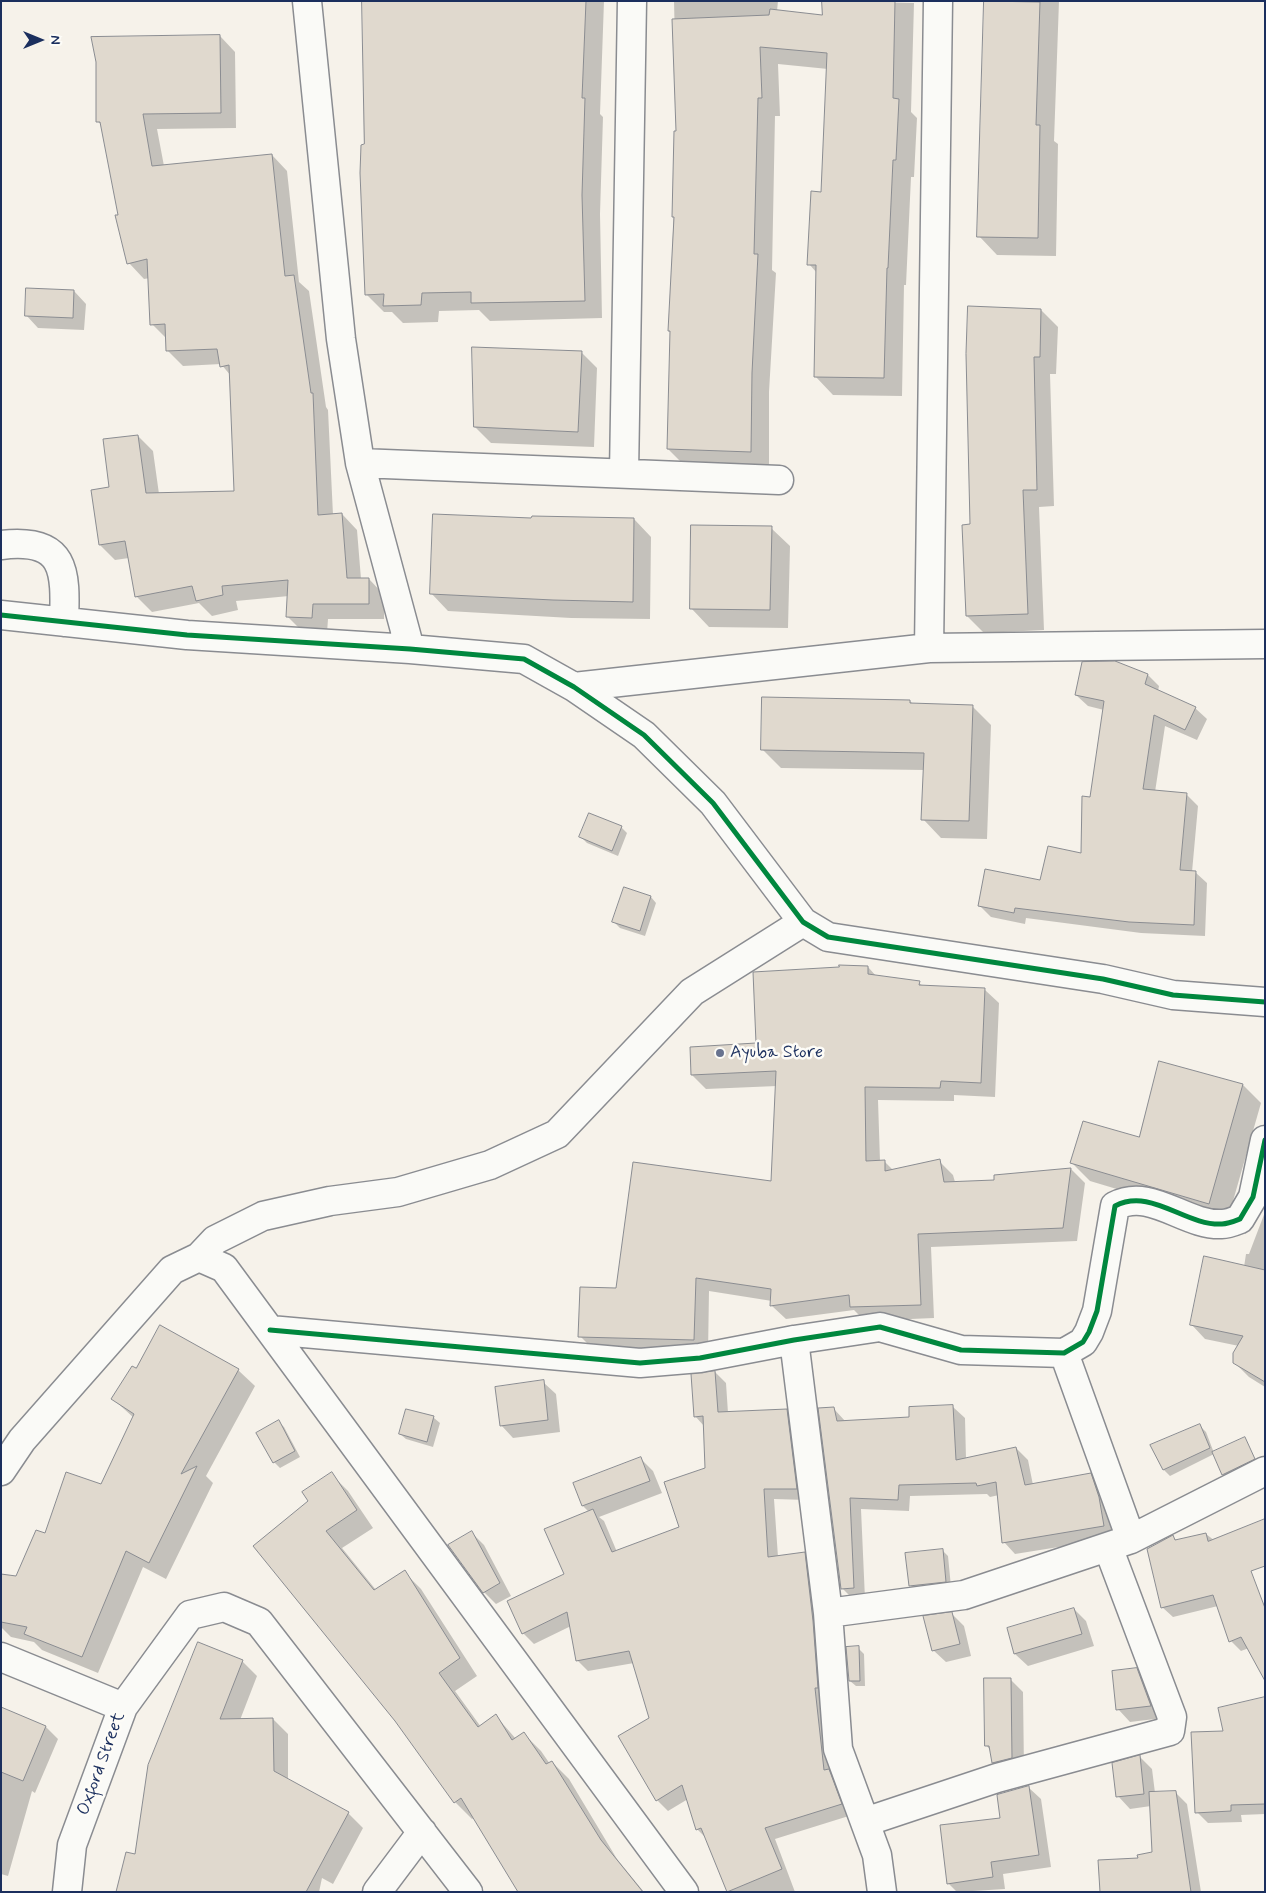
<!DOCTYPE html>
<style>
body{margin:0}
#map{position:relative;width:1266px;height:1893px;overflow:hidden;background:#f6f2ea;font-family:Mynerve,sans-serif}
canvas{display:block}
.frame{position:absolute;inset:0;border:2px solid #1b2f5e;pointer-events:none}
.north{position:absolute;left:15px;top:15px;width:50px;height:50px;-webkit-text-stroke:4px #fdfcf7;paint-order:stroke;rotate:90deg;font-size:14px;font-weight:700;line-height:20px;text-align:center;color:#1b2f5e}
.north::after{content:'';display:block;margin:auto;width:18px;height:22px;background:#1b2f5e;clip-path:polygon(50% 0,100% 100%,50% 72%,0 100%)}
</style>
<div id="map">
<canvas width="1266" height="1893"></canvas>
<div class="frame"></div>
<div class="north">N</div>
</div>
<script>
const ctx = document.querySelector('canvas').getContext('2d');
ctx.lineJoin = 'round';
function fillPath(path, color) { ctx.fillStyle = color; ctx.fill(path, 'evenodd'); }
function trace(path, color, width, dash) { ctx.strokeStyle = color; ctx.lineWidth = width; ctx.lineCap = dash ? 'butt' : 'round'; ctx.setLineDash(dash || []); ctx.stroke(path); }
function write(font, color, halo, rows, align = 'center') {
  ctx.font = font + ' Mynerve,sans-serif'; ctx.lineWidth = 5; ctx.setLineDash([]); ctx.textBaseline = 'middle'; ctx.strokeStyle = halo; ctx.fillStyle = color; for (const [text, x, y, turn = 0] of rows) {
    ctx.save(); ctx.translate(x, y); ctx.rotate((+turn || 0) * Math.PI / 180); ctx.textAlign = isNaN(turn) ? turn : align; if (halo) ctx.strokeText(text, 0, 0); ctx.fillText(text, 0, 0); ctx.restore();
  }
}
fillPath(new Path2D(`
 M 363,1 L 604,1 L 600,114 L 603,117 L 600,214 L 602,318 L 490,321 L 479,310 L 439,311 L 438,322 L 403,323 L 392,312 L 384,312 L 366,294 Z
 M 674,1 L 778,1 L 777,11 L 823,17 L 823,1 L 914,3 L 911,112 L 917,118 L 914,177 L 911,177 L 906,285 L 904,285 L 902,396 L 833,395 L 815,376 L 817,273 L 809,264 L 823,193 L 828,69 L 778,64 L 780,116 L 775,116 L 772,270 L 776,273 L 769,392 L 769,469 L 686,467 L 668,449 L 671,333 L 669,331 L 677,132 Z
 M 986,1 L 1059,1 L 1054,141 L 1058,144 L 1056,256 L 997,255 L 979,236 Z
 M 220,36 L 235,52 L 236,128 L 157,129 L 164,166 L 272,155 L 287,171 L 299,282 L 309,291 L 326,407 L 328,410 L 333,515 L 342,514 L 357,530 L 361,579 L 369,579 L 384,595 L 384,619 L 328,619 L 327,633 L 303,632 L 288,617 L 289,596 L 236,601 L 238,610 L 212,616 L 199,603 L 152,612 L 136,596 L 129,558 L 115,560 L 100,545 L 111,488 L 138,436 L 153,451 L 159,494 L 235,492 L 231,376 L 221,364 L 183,366 L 167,350 L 167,339 L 152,324 L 150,278 L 144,279 L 129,263 L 102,125 L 97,121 Z
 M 74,291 L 86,304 L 84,330 L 38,328 L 26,315 Z
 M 1041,310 L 1058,327 L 1056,374 L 1050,374 L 1054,506 L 1039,507 L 1044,630 L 984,633 L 967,616 L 971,526 Z
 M 581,352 L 597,368 L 594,447 L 491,443 L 475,427 Z
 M 634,519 L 651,537 L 650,619 L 571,618 L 448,611 L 431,593 L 533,520 Z
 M 771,528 L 790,546 L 788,628 L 709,627 L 691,608 Z
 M 1148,675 L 1159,686 L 1158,691 L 1195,708 L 1207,719 L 1197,740 L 1165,726 L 1155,792 L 1187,795 L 1198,806 L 1192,872 L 1195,872 L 1207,883 L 1205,936 L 1141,933 L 1026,918 L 1025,924 L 991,917 L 979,905 L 1041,881 L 1082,855 L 1104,710 L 1088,706 L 1076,695 Z
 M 910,701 L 913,704 L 973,707 L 991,725 L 987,839 L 941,838 L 923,819 L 924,770 L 781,768 L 762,749 Z
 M 621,827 L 627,833 L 618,856 L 587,843 L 581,837 Z
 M 651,897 L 656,903 L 645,936 L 620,928 L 614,922 Z
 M 868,967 L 877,977 L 919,983 L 923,986 L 985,990 L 999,1003 L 995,1097 L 954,1095 L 954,1101 L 878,1100 L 880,1161 L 884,1161 L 894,1171 L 939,1161 L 953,1175 L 955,1182 L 996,1181 L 1071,1169 L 1085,1183 L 1077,1241 L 931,1247 L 934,1318 L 865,1321 L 854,1310 L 786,1319 L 772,1306 L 772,1301 L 709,1291 L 708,1354 L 594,1350 L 580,1336 L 617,1289 L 773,1183 L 777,1086 L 706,1089 L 692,1075 L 757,1045 Z
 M 1243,1085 L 1261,1103 L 1227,1222 L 1090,1181 L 1072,1163 L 1140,1139 Z
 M 1265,1212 L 1265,1387 L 1249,1377 L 1235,1363 L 1239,1346 L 1205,1339 L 1191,1324 L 1244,1267 L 1246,1254 L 1249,1254 Z
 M 136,1370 L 238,1370 L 255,1386 L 206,1476 L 213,1483 L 166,1579 L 143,1567 L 98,1673 L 42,1650 L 34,1642 L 11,1637 L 1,1627 L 1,1583 L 17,1578 L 45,1535 L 101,1485 L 134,1418 L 113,1399 Z
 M 715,1372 L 726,1383 L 728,1413 L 786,1410 L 798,1422 L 807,1500 L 774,1499 L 778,1557 L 804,1553 L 815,1564 L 852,1815 L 775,1839 L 795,1892 L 729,1892 L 707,1839 L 697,1829 L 688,1799 L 668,1811 L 657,1800 L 650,1718 L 634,1663 L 588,1671 L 577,1660 L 571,1626 L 534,1644 L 523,1633 L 565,1575 L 589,1512 L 583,1506 L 575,1484 L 641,1459 L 653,1471 L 662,1493 L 599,1517 L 604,1521 L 617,1552 L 680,1528 L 707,1469 L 704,1426 L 695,1416 Z
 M 543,1382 L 556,1394 L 560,1432 L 513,1438 L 501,1425 Z
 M 953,1407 L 965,1418 L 966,1459 L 1016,1448 L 1028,1460 L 1033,1485 L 1090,1475 L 1102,1486 L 1115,1538 L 1015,1554 L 1004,1542 L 999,1495 L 990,1497 L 987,1494 L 910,1496 L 909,1511 L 861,1509 L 865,1599 L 854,1600 L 842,1588 L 834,1409 L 846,1422 L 911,1419 Z
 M 406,1410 L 434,1418 L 440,1423 L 433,1447 L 406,1439 L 400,1434 Z
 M 279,1422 L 284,1427 L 300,1457 L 280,1468 L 274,1462 Z
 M 1200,1426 L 1206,1432 L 1214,1453 L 1246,1446 L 1254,1468 L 1229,1480 L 1223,1474 L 1214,1454 L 1170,1476 L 1164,1470 L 1152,1446 Z
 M 331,1474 L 348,1491 L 373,1528 L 342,1548 L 376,1590 L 404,1572 L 421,1589 L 477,1676 L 455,1691 L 481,1727 L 496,1716 L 516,1739 L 524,1734 L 541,1751 L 550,1764 L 552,1762 L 569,1779 L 617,1859 L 644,1892 L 519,1892 L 474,1818 L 472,1819 L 455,1802 L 310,1501 Z
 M 472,1533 L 484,1545 L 511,1596 L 496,1604 L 484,1592 Z
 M 1206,1534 L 1241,1561 L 1262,1643 L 1241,1651 L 1231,1641 L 1218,1606 L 1173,1617 L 1162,1607 L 1173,1537 L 1177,1541 Z
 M 942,1550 L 948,1556 L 951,1587 L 916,1592 L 911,1586 L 907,1554 Z
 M 1074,1609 L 1086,1621 L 1094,1646 L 1028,1666 L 1015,1654 L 1008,1629 Z
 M 952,1614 L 964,1626 L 971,1656 L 946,1662 L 933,1650 Z
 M 858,1648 L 864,1654 L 865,1686 L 856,1686 L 850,1681 Z
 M 242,1661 L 257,1676 L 240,1720 L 273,1719 L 288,1734 L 288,1780 L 348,1813 L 363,1828 L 333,1884 L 322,1878 L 319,1892 L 117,1892 Z
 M 1136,1669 L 1149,1682 L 1163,1718 L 1130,1722 L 1118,1709 Z
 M 1010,1679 L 1023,1692 L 1024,1770 L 1005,1775 L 993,1763 L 991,1751 L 986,1745 Z
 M 1265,1699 L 1265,1814 L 1241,1815 L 1242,1822 L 1208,1823 L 1197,1812 L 1224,1732 Z
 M 1,1708 L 46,1727 L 58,1739 L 35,1793 L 32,1791 L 8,1876 L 1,1874 Z
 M 1140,1757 L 1152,1769 L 1155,1793 L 1175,1792 L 1187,1804 L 1201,1892 L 1101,1892 L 1139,1860 L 1153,1854 L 1151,1806 L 1130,1809 L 1118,1796 Z
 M 1028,1787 L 1041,1799 L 1051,1867 L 1003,1874 L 1005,1889 L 957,1892 L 948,1883 Z`), '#0003');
const building = new Path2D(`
 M 362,1 L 586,1 L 582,98 L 585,98 L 582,195 L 585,301 L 471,303 L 471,292 L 422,293 L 421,305 L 383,306 L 384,294 L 365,295 L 360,173 L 361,145 L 364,144 Z
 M 822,1 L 895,1 L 893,98 L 899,99 L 896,160 L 893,160 L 888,268 L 887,268 L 884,378 L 814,377 L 816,265 L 807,265 L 811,191 L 821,192 L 827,53 L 760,47 L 762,98 L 758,98 L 754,254 L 758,254 L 752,373 L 751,452 L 667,449 L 670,331 L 668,331 L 674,217 L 672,217 L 674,131 L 676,131 L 672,19 L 769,15 L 770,9 L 822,15 Z
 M 984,1 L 1040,2 L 1036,125 L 1040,125 L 1038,238 L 977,237 Z
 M 220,35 L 221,113 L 143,114 L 152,166 L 272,154 L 285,276 L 294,275 L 311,393 L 313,393 L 318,515 L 342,513 L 347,578 L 369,578 L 369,604 L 313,604 L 312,618 L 286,617 L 288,580 L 222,586 L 223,595 L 196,601 L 192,586 L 135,597 L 125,541 L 99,545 L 91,490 L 109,487 L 103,439 L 138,435 L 146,493 L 234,491 L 229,365 L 220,367 L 217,349 L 166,351 L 165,324 L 150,325 L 147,259 L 127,264 L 115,215 L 118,215 L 100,122 L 96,122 L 96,62 L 91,37 Z
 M 26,288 L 74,290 L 73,318 L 25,316 Z
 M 968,306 L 1041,309 L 1040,357 L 1034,357 L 1037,490 L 1023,490 L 1028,614 L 966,616 L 962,525 L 970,524 L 966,354 Z
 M 472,347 L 582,351 L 578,432 L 474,427 Z
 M 433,514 L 531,518 L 532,516 L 634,518 L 633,602 L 553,600 L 430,594 Z
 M 691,525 L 772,526 L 770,610 L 690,609 Z
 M 1115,661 L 1148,674 L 1145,684 L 1196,707 L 1185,730 L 1154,715 L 1143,789 L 1187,793 L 1180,870 L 1196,871 L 1194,925 L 1129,922 L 1015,908 L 1014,913 L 978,906 L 985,869 L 1040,880 L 1048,846 L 1081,853 L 1082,796 L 1090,797 L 1104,701 L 1075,695 L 1082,662 Z
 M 762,697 L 910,700 L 910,703 L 973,705 L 969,821 L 921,820 L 924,753 L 761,750 Z
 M 589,813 L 622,826 L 612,851 L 579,837 Z
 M 624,887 L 651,896 L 640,931 L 612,922 Z
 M 839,965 L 868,966 L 868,974 L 920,981 L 919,985 L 985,988 L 981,1083 L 941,1081 L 940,1088 L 865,1087 L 866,1161 L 885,1160 L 885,1171 L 940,1159 L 944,1182 L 994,1180 L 994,1175 L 1071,1168 L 1063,1228 L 918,1234 L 921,1305 L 850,1307 L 849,1295 L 770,1306 L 771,1289 L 696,1278 L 694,1340 L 578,1337 L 580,1287 L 616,1288 L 633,1162 L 771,1181 L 776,1071 L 691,1075 L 690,1047 L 756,1043 L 753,972 L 839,967 Z
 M 1159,1061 L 1243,1084 L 1209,1204 L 1070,1163 L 1083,1121 L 1139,1137 Z
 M 1204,1256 L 1265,1270 L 1265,1382 L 1233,1363 L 1233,1353 L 1243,1336 L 1190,1325 Z
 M 160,1325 L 239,1369 L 181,1474 L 197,1466 L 149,1563 L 126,1551 L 82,1657 L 24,1634 L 27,1627 L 1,1622 L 1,1574 L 16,1576 L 36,1530 L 45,1533 L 66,1472 L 101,1484 L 134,1414 L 111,1399 L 132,1366 L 136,1368 Z
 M 715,1371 L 718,1412 L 787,1409 L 797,1489 L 764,1489 L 768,1557 L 805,1552 L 813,1621 L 818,1688 L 815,1688 L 824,1770 L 829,1769 L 842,1804 L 765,1828 L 782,1869 L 727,1892 L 701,1828 L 696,1830 L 682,1785 L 656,1801 L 618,1736 L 649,1718 L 629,1651 L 576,1661 L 567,1612 L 522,1634 L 507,1601 L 564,1574 L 544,1529 L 593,1509 L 612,1552 L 679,1527 L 664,1482 L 705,1468 L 703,1416 L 694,1417 L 691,1374 Z
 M 544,1380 L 548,1420 L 500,1426 L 495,1387 Z
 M 953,1405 L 956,1460 L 1016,1447 L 1025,1485 L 1091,1473 L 1099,1497 L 1104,1526 L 1002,1543 L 996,1482 L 977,1486 L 976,1483 L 899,1485 L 898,1500 L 850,1498 L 854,1588 L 841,1589 L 818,1408 L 834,1407 L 837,1421 L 909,1417 L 909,1407 Z
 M 406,1409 L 434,1416 L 427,1442 L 399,1434 Z
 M 279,1420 L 295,1451 L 273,1463 L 256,1433 Z
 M 1200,1424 L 1210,1448 L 1163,1470 L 1150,1445 Z
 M 1245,1437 L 1255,1459 L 1222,1475 L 1212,1452 Z
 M 641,1457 L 650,1481 L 582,1506 L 573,1483 Z
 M 332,1472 L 357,1510 L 326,1531 L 374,1590 L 405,1570 L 460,1658 L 439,1673 L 478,1727 L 496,1714 L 512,1740 L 524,1732 L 546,1764 L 552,1761 L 601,1840 L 643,1892 L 518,1892 L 461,1798 L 454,1803 L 395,1721 L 253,1546 L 308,1501 L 302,1492 Z
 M 1265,1519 L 1265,1566 L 1251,1571 L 1265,1608 L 1265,1681 L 1241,1637 L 1229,1642 L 1213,1595 L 1161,1608 L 1147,1549 L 1173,1535 L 1175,1540 L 1206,1533 L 1208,1541 Z
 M 472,1531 L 500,1583 L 483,1593 L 448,1545 Z
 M 943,1549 L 946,1582 L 909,1586 L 905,1553 Z
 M 1074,1608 L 1082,1634 L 1014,1654 L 1007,1628 Z
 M 952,1612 L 960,1644 L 932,1651 L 923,1616 Z
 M 198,1642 L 243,1660 L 220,1719 L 273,1718 L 274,1771 L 349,1812 L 306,1892 L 116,1892 L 126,1852 L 135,1854 L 148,1765 Z
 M 859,1646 L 860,1681 L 849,1681 L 846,1647 Z
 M 1137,1668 L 1151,1706 L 1116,1710 L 1112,1671 Z
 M 984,1678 L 1011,1678 L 1012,1758 L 992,1763 L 989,1746 L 985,1746 Z
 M 1265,1697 L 1265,1804 L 1231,1805 L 1231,1811 L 1195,1813 L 1191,1732 L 1223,1731 L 1218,1708 Z
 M 1,1707 L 46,1726 L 23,1781 L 1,1772 Z
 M 1140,1755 L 1144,1794 L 1116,1797 L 1112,1763 Z
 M 1029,1786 L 1039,1855 L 991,1862 L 993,1877 L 947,1884 L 940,1825 L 1000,1818 L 997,1795 Z
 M 1176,1791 L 1191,1892 L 1100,1892 L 1098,1860 L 1138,1858 L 1137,1855 L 1152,1852 L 1149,1792 Z`);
fillPath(building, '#e0d9ce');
trace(building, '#8a8c91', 1);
const minor = new Path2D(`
 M 307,1 L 341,339 L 360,463 L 410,649
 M 360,463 L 779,480
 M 624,473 L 632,1
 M 1,545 C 66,537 66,571 64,622
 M 1,615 L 187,635 L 410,649 L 524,659 L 574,687 L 644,735 L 713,803 L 803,922 L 828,937 L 1103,979 L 1173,995 L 1265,1002
 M 929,648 L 938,1
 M 574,687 L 929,648 L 1265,644
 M 199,1257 L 215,1240 L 263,1216 L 330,1201 L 398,1192 L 490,1165 L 557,1134 L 692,992 L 803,922
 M 270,1330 L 640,1363 L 700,1358 L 794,1340 L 880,1327 L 961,1350 L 1064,1353 L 1083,1342 L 1089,1332 L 1097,1311 L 1115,1206 C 1151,1187 1185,1226 1222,1224 C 1228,1224 1235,1221 1240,1219 L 1253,1197 L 1265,1140
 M 794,1340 L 828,1613 L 838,1749 L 877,1855 L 882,1892
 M 1064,1353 L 1131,1539
 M 1,1471 L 22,1440 L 172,1270 L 199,1257 L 224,1268 L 684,1892
 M 828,1613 L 964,1595 L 1131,1539 L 1265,1471
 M 1,1657 L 123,1707
 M 865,1822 L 997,1778 L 1170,1731 L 1172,1717 L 1108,1547
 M 67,1892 L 72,1845 L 123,1707 L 190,1615 L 224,1607 L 259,1622 L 468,1892
 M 377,1892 L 422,1832`);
trace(minor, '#8a8c91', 31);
trace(minor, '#fafaf7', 28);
trace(new Path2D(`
 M 1,615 L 187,635 L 410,649 L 524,659 L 574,687 L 644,735 L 713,803 L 803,922 L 828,937 L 1103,979 L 1173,995 L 1265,1002
 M 270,1330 L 640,1363 L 700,1358 L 794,1340 L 880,1327 L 961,1350 L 1064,1353 L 1083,1342 L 1089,1332 L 1097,1311 L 1115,1206 C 1151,1187 1185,1226 1222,1224 C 1228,1224 1235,1221 1240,1219 L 1253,1197 L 1265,1140`), '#00873e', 5);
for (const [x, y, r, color] of [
 [720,1053,5,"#68738f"]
]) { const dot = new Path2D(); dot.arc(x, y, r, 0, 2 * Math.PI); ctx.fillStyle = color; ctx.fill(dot); trace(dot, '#fdfcf7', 2); }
write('18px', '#1b2f5e', '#fdfcf7', [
 ["Ayuba Store",730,1053]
], 'left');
write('18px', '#1b2f5e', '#fdfcf7', [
 ["Oxford Street",102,1764,-70]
]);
</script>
